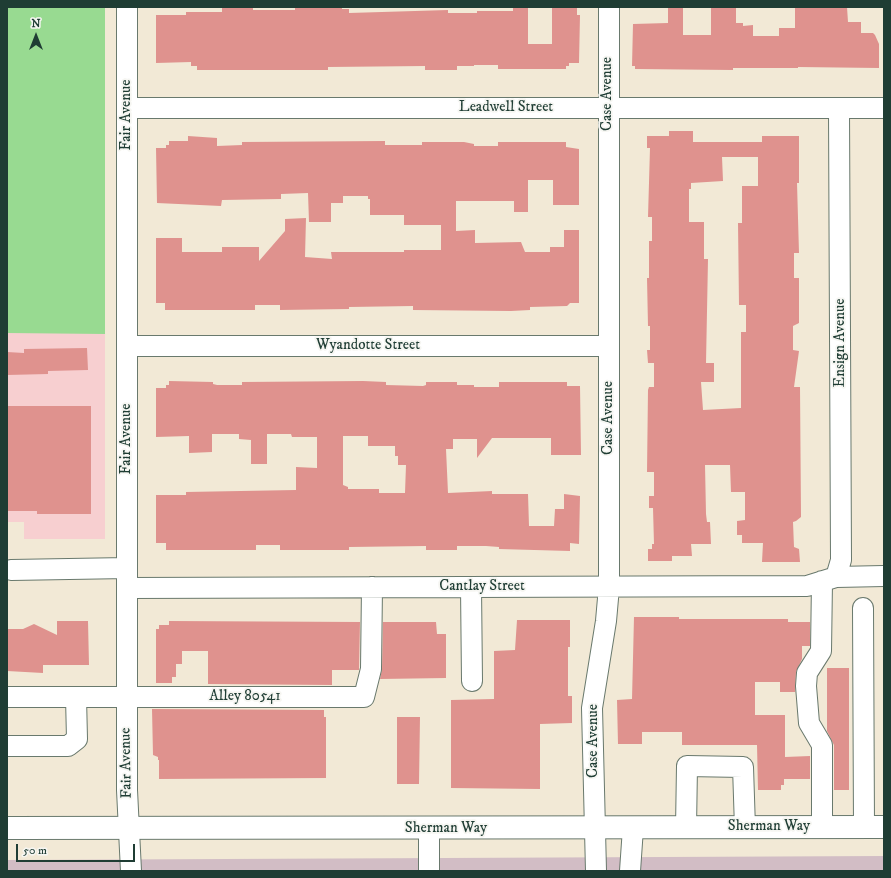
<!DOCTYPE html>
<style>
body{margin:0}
#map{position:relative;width:891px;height:878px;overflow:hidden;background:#f2e9d6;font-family:"IM FELL DW Pica",serif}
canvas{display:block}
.frame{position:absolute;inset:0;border:8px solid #1f3d34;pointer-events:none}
.north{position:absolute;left:16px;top:16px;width:40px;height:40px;-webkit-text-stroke:3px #f6f6f2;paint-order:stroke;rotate:0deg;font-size:11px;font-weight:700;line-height:16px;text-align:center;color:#1f3d34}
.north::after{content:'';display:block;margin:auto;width:14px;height:18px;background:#1f3d34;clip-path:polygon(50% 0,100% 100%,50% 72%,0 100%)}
.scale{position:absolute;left:16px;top:844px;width:119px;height:18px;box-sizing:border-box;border:2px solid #1f3d34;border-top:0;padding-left:5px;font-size:12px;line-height:14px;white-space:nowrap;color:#1f3d34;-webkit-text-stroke:3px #f6f6f2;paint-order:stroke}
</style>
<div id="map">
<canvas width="891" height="878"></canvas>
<div class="frame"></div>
<div class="north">N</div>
<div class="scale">50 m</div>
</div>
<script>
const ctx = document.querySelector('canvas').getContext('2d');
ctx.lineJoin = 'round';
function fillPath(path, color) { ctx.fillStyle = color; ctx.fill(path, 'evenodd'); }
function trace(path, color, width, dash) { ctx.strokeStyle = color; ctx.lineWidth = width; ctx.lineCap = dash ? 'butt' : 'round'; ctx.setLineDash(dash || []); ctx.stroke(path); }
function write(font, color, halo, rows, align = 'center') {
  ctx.font = font + ' "IM FELL DW Pica",serif'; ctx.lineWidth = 3.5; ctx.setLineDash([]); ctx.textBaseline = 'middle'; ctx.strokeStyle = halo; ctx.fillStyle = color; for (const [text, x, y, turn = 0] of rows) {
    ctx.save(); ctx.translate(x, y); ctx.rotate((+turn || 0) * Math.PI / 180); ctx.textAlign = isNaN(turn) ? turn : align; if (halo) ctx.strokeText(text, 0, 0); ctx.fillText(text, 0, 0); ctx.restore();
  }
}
fillPath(new Path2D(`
 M 7,7 L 105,7 L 105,539 L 24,539 L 24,522 L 7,522 Z`), '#f7cfd0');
fillPath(new Path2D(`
 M 884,856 L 884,871 L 7,871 L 7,860 Z`), '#d2bdc5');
fillPath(new Path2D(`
 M 7,7 L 105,7 L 105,334 L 7,333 Z`), '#98da91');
fillPath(new Path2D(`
 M 222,7 L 253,7 L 253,10 L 295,10 L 295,7 L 342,7 L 342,9 L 349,9 L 349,13 L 448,10 L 448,13 L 477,13 L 477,11 L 513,11 L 513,7 L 528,7 L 528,44 L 552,44 L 552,7 L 577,8 L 577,15 L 580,15 L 579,63 L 569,63 L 569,66 L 566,66 L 566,69 L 498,69 L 498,65 L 474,65 L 474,66 L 457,66 L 457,70 L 425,70 L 425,66 L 328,67 L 328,70 L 197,70 L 197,66 L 191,66 L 191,62 L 156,63 L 156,15 L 186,15 L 186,12 L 222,12 Z
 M 668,7 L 683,7 L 683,35 L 711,35 L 711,7 L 736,7 L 736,23 L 743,23 L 743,26 L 753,25 L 753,36 L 779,36 L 779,28 L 795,28 L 795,7 L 847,7 L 848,22 L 861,22 L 861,33 L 873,33 L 875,35 L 879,44 L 879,68 L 798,67 L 798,68 L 733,68 L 733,70 L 635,69 L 635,66 L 632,66 L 633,24 L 668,23 Z
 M 669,131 L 693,131 L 693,142 L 762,142 L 762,136 L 799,136 L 799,183 L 797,183 L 799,253 L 794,253 L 794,278 L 799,278 L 799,323 L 793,326 L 793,350 L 799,351 L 794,387 L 800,387 L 801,517 L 796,521 L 793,522 L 794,547 L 799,549 L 800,562 L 762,562 L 763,543 L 742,543 L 742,535 L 737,535 L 737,521 L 745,520 L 745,492 L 731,492 L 730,465 L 705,465 L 706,514 L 707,522 L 710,522 L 711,544 L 691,544 L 692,556 L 672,556 L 672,561 L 648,561 L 648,549 L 652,549 L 652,544 L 654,544 L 653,508 L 649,508 L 649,496 L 654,496 L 654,472 L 647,472 L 648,390 L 649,387 L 654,387 L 654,363 L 648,363 L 647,350 L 650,350 L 650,326 L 648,326 L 647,278 L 649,278 L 649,241 L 652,241 L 652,217 L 648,217 L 650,148 L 647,148 L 647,136 L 669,136 ZM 722,157 L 758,157 L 758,186 L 742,186 L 742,223 L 738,223 L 739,305 L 746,305 L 746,332 L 741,332 L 741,408 L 703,410 L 701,382 L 714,382 L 714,363 L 706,363 L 708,259 L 704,259 L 704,222 L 689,222 L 689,189 L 691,189 L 691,183 L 723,181 Z
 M 188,136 L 217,138 L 217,146 L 242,145 L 242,142 L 385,141 L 385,145 L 422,145 L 422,142 L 464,142 L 474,144 L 474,146 L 498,146 L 498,142 L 566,142 L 566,147 L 579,149 L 579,205 L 553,205 L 553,180 L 528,180 L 528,212 L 514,212 L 514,201 L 456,201 L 456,231 L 475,230 L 475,243 L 521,242 L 525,252 L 550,252 L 550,247 L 564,247 L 564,230 L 579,230 L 579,303 L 570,303 L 567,306 L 530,307 L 530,310 L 511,311 L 413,310 L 413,306 L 349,307 L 349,309 L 280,310 L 280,305 L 255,305 L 255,310 L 165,310 L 165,303 L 156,303 L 156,238 L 182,238 L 182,252 L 222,252 L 222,247 L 259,247 L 259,261 L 285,231 L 285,219 L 306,218 L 305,257 L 332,259 L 331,252 L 404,252 L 404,250 L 441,250 L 441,225 L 404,225 L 404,215 L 370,215 L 370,199 L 368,199 L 368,196 L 343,196 L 343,203 L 331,203 L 331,222 L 309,222 L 308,193 L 281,194 L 281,199 L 222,200 L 221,206 L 157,203 L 156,148 L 166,148 L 166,145 L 169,145 L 169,141 L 188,141 Z
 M 87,348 L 88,370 L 48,371 L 48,374 L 7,375 L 7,352 L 24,353 L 24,349 Z
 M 169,381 L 213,382 L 213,384 L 217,385 L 242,385 L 242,382 L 363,381 L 386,382 L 386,385 L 423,386 L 426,385 L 426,382 L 457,382 L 457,385 L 474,385 L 474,387 L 499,387 L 499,382 L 567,382 L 567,386 L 580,386 L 581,455 L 551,455 L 551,438 L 492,438 L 477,458 L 477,439 L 453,439 L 453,449 L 446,449 L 448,493 L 492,491 L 492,494 L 528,494 L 529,526 L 554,526 L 555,509 L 564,509 L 564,494 L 580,496 L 579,544 L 570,543 L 570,551 L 499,549 L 499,547 L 486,546 L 457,546 L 457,550 L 426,550 L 426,546 L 349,547 L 349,550 L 280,550 L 280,545 L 256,545 L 256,550 L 166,550 L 166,543 L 156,543 L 156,495 L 186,495 L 186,492 L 296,490 L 296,467 L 317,468 L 317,437 L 292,437 L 291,434 L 267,434 L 267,464 L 251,464 L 251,440 L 239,439 L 239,434 L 212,434 L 212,452 L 189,453 L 189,436 L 156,437 L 156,388 L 166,388 L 166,385 L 169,385 ZM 343,436 L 368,436 L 368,446 L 395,446 L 395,456 L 398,456 L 398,465 L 406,465 L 405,493 L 379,493 L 379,489 L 348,489 L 348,487 L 343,485 Z
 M 7,406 L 91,406 L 91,514 L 37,514 L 37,511 L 7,511 Z
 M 634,617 L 679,617 L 679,619 L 788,619 L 788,622 L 810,622 L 810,646 L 802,646 L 802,659 L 796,672 L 795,692 L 780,692 L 780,682 L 755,682 L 755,715 L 785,715 L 785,757 L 810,756 L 810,779 L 784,779 L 784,785 L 781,785 L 781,790 L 758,790 L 757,745 L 682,745 L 682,732 L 642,732 L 642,744 L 618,744 L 617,700 L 632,699 Z
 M 517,620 L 570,620 L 570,647 L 568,647 L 568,696 L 572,696 L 572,723 L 540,724 L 540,789 L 451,788 L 451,700 L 494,699 L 494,651 L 515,650 Z
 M 57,621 L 88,621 L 89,665 L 43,665 L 43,673 L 7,671 L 7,629 L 23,629 L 34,624 L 57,635 Z
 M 169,621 L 360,622 L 359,670 L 332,670 L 332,685 L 208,684 L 208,651 L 182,651 L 182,664 L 176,664 L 176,677 L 172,677 L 172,683 L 156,683 L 156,629 L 159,629 L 159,625 L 169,625 Z
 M 383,622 L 436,622 L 437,634 L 446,634 L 446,678 L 380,679 L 382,669 Z
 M 827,668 L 849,668 L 849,790 L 834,790 L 834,745 L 827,731 Z
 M 152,709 L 324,710 L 324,717 L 326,717 L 326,778 L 159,779 L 159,760 L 158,760 L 158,757 L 153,755 Z
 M 397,717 L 420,717 L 419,784 L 397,784 Z`), '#df928e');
const minor = new Path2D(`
 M 127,7 L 127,790 L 131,871
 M 127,108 L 884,108
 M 127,346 L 609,346
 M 11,570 L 127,568
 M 836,577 L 841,560 L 839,109
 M 822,581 L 821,651 L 807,673 L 806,686 L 809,723 L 822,745 L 822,827
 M 471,587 L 472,681
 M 127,588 L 807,586 L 836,577 L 884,576
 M 863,608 L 864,827
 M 7,697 L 364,697 L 371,669 L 372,587
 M 7,746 L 68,746 L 77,739 L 76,697
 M 686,828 L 687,766 L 743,767 L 745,828
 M 429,829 L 429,871
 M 596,871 L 592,708 L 606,621 L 609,587 L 609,7
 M 630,871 L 633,828`);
const major = new Path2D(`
 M 7,828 L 884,827`);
trace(minor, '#69796d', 22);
trace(major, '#69796d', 24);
trace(minor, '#fff', 20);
trace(major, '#fff', 22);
write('15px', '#1f3d34', '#f6f6f2', [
 ["Case Avenue",608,94,-90],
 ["Leadwell Street",506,108],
 ["Fair Avenue",127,115,-90],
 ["Ensign Avenue",841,343,-90],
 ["Wyandotte Street",368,346],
 ["Case Avenue",609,418,-90],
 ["Fair Avenue",127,439,-90],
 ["Cantlay Street",482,587],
 ["Alley 80541",245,697],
 ["Case Avenue",594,741,-90],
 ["Fair Avenue",127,763,-91],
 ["Sherman Way",769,827],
 ["Sherman Way",446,829]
]);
</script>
